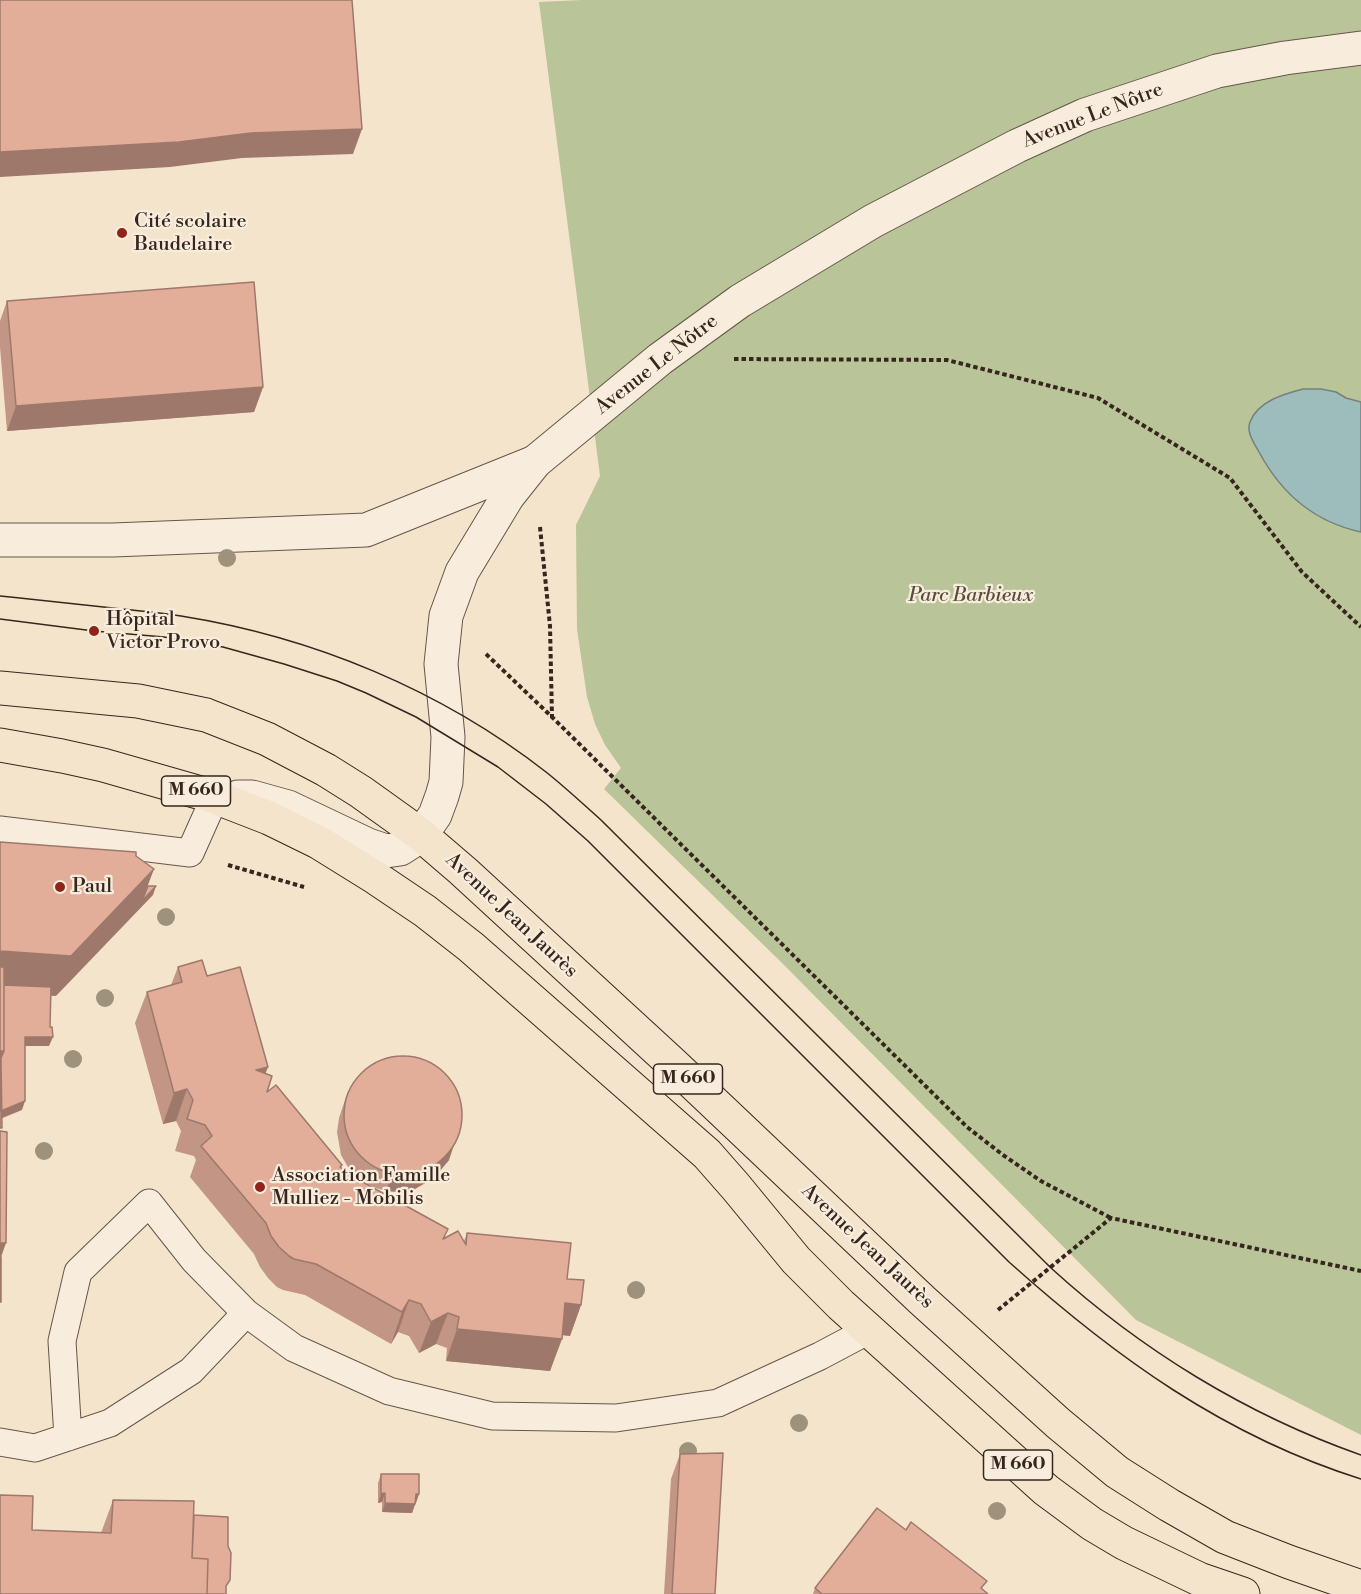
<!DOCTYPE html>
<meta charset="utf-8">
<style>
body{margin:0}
canvas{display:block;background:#f4e4cb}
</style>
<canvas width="1361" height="1594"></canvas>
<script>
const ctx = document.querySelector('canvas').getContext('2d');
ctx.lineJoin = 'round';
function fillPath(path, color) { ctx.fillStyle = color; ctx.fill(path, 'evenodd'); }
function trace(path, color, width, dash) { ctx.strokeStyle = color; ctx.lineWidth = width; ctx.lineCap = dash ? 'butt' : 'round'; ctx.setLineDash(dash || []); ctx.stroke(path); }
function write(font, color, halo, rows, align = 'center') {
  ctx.font = font + ' "Libre Bodoni",serif'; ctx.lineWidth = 4.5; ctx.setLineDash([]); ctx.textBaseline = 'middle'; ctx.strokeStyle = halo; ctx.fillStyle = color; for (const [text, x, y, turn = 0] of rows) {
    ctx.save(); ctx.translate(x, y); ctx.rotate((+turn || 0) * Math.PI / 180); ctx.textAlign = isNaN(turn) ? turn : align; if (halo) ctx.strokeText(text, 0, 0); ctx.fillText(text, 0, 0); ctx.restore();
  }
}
fillPath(new Path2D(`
 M 582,0 L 1361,0 L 1361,1435 L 1136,1320 L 782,963 L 604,789 L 621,768 L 605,745 L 595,724 L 587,697 L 577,629 L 576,525 L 600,476 L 539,2 Z`), '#b9c599');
const water = new Path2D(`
 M 1303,389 L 1321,389 L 1336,392 L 1346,398 L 1361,402 L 1361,532 C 1314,522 1281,493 1259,452 C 1254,443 1246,432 1250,422 C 1258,401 1284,394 1303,389 Z`);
fillPath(water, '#9dbdbd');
trace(water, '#74817d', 1.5);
const service = new Path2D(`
 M 0,830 L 190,853 L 215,797
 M 68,1437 L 62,1341 L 78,1272 L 149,1203 L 194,1260 L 246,1313 L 294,1348 L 389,1391 L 492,1416 L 616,1418 L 718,1403 L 820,1356 L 869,1330
 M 0,1442 L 35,1448 L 110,1423 L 191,1371 L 246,1313`);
const pedestrian = new Path2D(`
 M 0,540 L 113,540 L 366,530 L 535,462`);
const minor = new Path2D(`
 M 238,797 L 252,797 L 288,807 L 368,845 L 386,851 L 400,849 L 411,842 L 421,835 L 435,815 L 442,796 L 446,782 L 448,737 L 441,664 L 446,616 L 462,572 L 508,496 L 535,462 L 660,359 L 740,301 L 873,221 L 1017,146 L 1085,115 L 1217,71 L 1285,58 L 1361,48`);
const primary = new Path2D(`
 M 0,688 L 138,701 L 206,715 L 267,739 L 326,770 L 361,792 L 421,835 L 463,871 L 674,1065 L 922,1300 L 1058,1423 L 1117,1472 L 1169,1505 L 1225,1537 L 1289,1562 L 1361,1587
 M 0,745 L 62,756 L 103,765 L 215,797 L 269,818 L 318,842 L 376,878 L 425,911 L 471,947 L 707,1154 L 736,1187 L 796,1260 L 841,1305 L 1046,1490 L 1092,1524 L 1124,1543 L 1199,1579 L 1243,1594`);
trace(service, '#665648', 29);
trace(pedestrian, '#665648', 35);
trace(minor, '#665648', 35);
trace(primary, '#37261d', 35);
trace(new Path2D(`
 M 734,359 L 947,360 L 1098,398 L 1230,478 L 1302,572 L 1361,627
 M 540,527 L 550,626 L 552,717
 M 486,654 L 552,717 L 967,1127 L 1003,1155 L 1041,1181 L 1111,1218
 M 228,865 L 304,887
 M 998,1310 L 1111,1218 L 1361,1271`), '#37261d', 4, [4.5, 3]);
trace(service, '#f8eddd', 27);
trace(pedestrian, '#f8eddd', 33);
trace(minor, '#f8eddd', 33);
trace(primary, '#f4e4cb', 33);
trace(new Path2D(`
 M 0,596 C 41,600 82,605 122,609 C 142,611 162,613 181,616 C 313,637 441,690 546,772 C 565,787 583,804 601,820 L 1051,1268 C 1141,1350 1247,1415 1361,1455
 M 0,619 L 94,631 L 164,637 L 223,647 L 284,664 L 337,681 L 366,693 L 416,717 L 498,767 L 546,804 L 588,841 L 1009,1262 C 1115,1357 1224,1436 1361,1479`), '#37261d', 1.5);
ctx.fillStyle = '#9e927c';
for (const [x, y] of [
 [227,558],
 [166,917],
 [105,998],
 [73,1059],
 [44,1151],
 [636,1290],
 [799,1423],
 [688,1451],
 [997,1511]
]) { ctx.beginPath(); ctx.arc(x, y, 9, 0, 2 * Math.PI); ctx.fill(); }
fillPath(new Path2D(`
 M 7,301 L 263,387 L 254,412 L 7,431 L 0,347 L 0,321 Z
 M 178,967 L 207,976 L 265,1073 L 267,1092 L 341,1168 L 358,1182 L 445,1238 L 464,1241 L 467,1233 L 567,1279 L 581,1305 L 570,1336 L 562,1335 L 550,1371 L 446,1361 L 447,1348 L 436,1344 L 419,1353 L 409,1336 L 398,1332 L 391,1344 L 305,1295 L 283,1290 L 277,1287 L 268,1278 L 260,1267 L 254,1254 L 190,1177 L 196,1160 L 194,1156 L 175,1151 L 181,1131 L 176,1121 L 163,1124 L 135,1023 L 147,992 L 171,985 Z
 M 348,1091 L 449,1160 L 434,1178 L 413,1190 L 400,1192 L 386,1191 L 373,1187 L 364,1182 L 354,1174 L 348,1167 L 341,1155 L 337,1132 L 339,1118 Z
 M 680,1454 L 715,1594 L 664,1594 L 671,1479 Z
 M 381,1474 L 419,1494 L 412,1513 L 382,1512 L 382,1502 L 378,1503 L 378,1483 Z
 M 113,1500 L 194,1515 L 226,1591 L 32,1530 L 101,1533 Z
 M 815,1588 L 983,1590 L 988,1594 L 813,1594 Z`), '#c29584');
fillPath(new Path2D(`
 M 362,129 L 353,154 L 242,158 L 170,167 L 0,177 L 0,152 L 251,133 Z
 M 263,387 L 254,412 L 7,431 L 16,406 Z
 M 154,869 L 142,901 L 156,886 L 153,895 L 56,996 L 0,993 L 0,951 Z
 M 25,1037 L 53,1037 L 49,1046 L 22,1046 Z
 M 0,1051 L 4,1051 L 0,1062 Z
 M 268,1067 L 256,1098 L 256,1070 Z
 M 187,1089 L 176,1121 L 163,1124 L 174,1093 Z
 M 25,1101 L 22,1110 L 0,1119 L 1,1111 Z
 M 455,1142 L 449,1160 L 434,1178 L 413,1190 L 400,1192 L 386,1191 L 392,1173 Z
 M 0,1243 L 6,1243 L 0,1260 Z
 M 409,1300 L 398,1332 L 391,1344 L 402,1312 Z
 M 565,1303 L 581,1305 L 570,1336 L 553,1334 Z
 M 448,1313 L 436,1344 L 419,1353 L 431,1322 Z
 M 457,1329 L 562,1339 L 550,1371 L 446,1361 Z
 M 385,1493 L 382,1502 L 378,1503 L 381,1494 Z
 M 416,1494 L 419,1494 L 416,1503 L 413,1503 Z
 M 385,1503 L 415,1504 L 412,1513 L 382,1512 Z`), '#9e796b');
const building = new Path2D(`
 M 0,0 L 352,0 L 362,129 L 251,133 L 179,142 L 0,152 Z
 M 254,282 L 263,387 L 16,406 L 7,301 Z
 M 0,842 L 136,852 L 136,856 L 154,869 L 71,956 L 0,951 Z
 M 148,886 L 156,886 L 142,901 Z
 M 202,960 L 207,976 L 240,967 L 268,1067 L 256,1070 L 272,1076 L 267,1092 L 276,1085 L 342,1165 L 340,1167 L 349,1173 L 358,1182 L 359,1180 L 448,1229 L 443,1239 L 458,1231 L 466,1245 L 467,1233 L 571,1243 L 567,1279 L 584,1280 L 581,1305 L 565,1303 L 562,1339 L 457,1329 L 459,1317 L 448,1313 L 431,1322 L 421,1304 L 409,1300 L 402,1312 L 316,1264 L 294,1259 L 289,1256 L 279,1247 L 271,1236 L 266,1223 L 201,1146 L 212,1136 L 205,1125 L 187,1119 L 193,1100 L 187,1089 L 174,1093 L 147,992 L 182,982 L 178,967 Z
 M 0,967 L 4,967 L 4,1051 L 0,1051 Z
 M 4,985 L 51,987 L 50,1027 L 52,1027 L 53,1037 L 25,1037 L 25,1101 L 1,1111 L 1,1058 L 4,1051 Z
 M344 1115a59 59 0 1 1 118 0a59 59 0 1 1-118 0Z
 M 0,1059 L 1,1059 L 2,1128 L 0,1128 Z
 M 0,1131 L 7,1132 L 6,1243 L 0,1243 Z
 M 0,1257 L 1,1257 L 1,1302 L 0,1302 Z
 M 723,1453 L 715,1594 L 672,1594 L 680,1454 Z
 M 381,1474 L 419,1474 L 419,1494 L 416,1494 L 415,1504 L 385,1503 L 385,1493 L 381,1494 Z
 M 0,1495 L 33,1496 L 32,1530 L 111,1533 L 113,1500 L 194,1501 L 192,1558 L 208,1559 L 207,1594 L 0,1594 Z
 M 877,1508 L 906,1530 L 911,1522 L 987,1581 L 981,1588 L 988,1594 L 822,1594 L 815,1588 Z
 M 194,1515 L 228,1517 L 228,1546 L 231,1553 L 230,1580 L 226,1586 L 226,1594 L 207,1594 L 208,1559 L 192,1558 Z`);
fillPath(building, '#e2ad99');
trace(building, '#9e796b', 1.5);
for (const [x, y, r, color] of [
 [122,233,6,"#8f2418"],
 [94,631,6,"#8f2418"],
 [60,887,6,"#8f2418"],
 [260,1187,6,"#8f2418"]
]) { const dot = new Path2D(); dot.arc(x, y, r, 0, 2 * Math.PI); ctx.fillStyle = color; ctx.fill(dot); trace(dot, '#f8eddd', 2); }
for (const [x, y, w] of [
 [196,791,69],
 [688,1079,69],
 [1018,1465,69]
]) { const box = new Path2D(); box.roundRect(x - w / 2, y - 15, w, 30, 4.5); ctx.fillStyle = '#f8eddd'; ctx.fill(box); trace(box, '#37261d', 1.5); }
write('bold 18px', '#37261d', null, [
 ["M 660",196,791],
 ["M 660",688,1079],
 ["M 660",1018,1465]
]);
write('20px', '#37261d', '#f8eddd', [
 ["Avenue Le Nôtre",1093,116,-21],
 ["Avenue Le Nôtre",657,365,-38],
 ["Avenue Jean Jaurès",511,916,43],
 ["Avenue Jean Jaurès",867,1247,43]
]);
write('20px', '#37261d', '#f8eddd', [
 ["Cité scolaire",134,222],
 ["Baudelaire",134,245],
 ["Hôpital",106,620],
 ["Victor Provo",106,643],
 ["Paul",72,887],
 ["Association Famille",272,1176],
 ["Mulliez - Mobilis",272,1199]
], 'left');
write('italic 20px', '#584e3c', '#f8eddd', [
 ["Parc Barbieux",971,596]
]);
</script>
